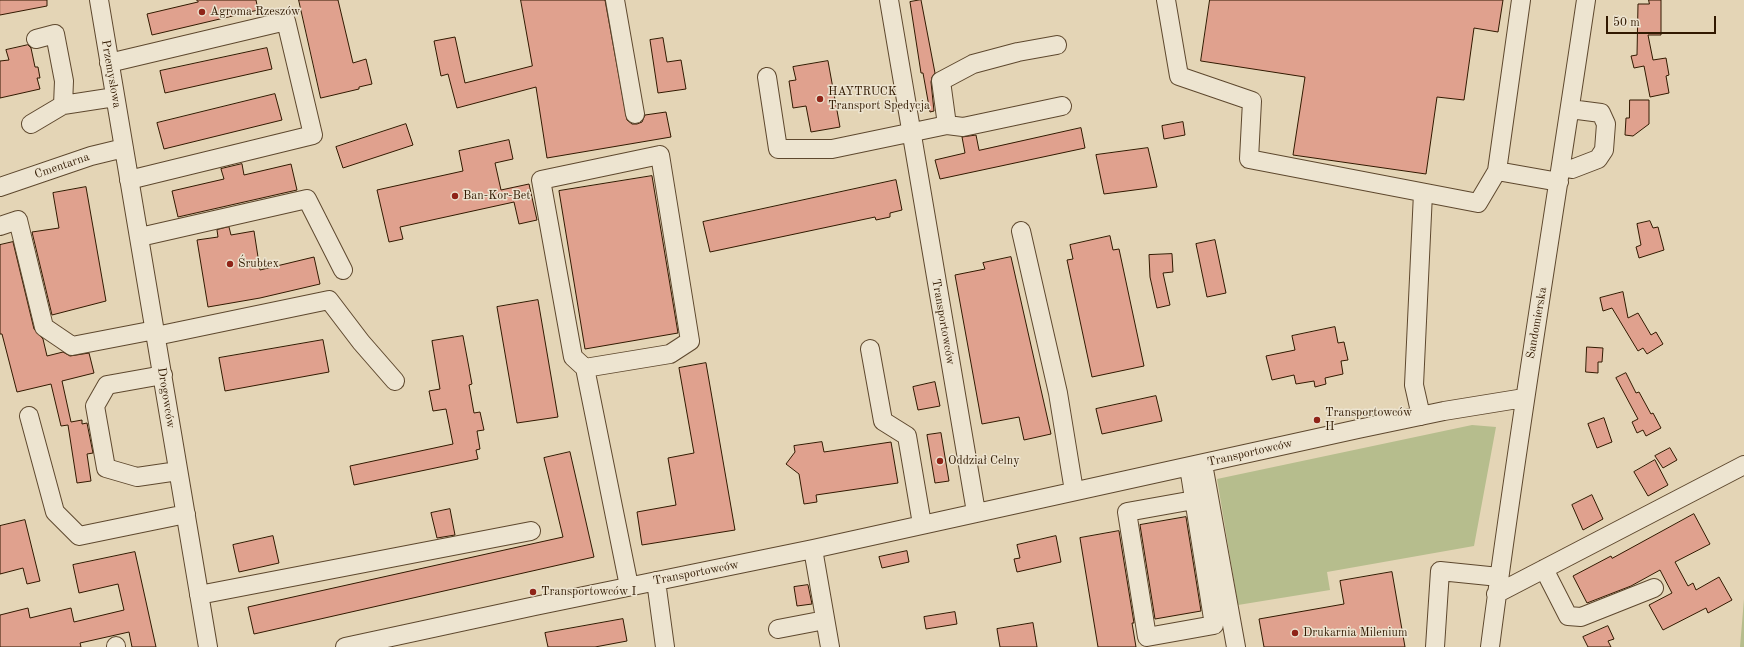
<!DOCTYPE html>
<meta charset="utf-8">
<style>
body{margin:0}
#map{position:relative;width:1744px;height:647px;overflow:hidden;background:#e4d5b6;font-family:"Old Standard TT",serif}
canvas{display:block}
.scale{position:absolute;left:1606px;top:16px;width:110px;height:18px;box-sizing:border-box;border:2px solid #311900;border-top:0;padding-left:5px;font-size:12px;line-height:14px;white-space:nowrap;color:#311900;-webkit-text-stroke:3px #ede4d0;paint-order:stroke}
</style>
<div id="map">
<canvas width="1744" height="647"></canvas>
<div class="scale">50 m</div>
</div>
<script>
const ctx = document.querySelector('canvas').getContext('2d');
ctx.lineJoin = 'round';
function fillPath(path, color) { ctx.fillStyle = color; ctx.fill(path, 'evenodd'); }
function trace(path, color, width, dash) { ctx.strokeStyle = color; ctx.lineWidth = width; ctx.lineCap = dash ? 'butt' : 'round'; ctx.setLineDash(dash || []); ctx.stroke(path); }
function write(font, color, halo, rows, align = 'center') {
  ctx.font = font + ' "Old Standard TT",serif'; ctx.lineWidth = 3; ctx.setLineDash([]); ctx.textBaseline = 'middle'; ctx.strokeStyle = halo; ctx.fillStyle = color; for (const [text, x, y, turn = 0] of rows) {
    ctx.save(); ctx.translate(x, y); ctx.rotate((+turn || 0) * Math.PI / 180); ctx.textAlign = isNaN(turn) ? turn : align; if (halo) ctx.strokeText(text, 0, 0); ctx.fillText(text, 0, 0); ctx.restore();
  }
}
fillPath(new Path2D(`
 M 1472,425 L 1496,427 L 1474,546 L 1327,572 L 1330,590 L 1238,605 L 1217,479 Z
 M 1744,599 L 1744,647 L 1740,647 Z`), '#b6bd8d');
const building = new Path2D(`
 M 0,0 L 47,0 L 47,6 L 0,15 Z
 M 197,0 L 256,0 L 258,10 L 152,35 L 147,14 L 198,2 Z
 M 299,0 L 338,0 L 353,63 L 366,59 L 372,84 L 359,87 L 359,89 L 321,98 Z
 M 521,0 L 605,0 L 627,120 L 632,124 L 637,124 L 642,122 L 645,115 L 666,112 L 671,137 L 547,158 L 536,87 L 457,108 L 448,74 L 441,76 L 434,41 L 455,37 L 465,83 L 532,66 Z
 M 921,0 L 935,73 L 932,77 L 931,82 L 934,111 L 930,112 L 923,73 L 921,73 L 910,2 Z
 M 1210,0 L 1503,0 L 1498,32 L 1474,28 L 1464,100 L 1437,97 L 1426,174 L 1293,155 L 1305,77 L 1201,61 Z
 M 1649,0 L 1661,0 L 1661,35 L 1648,35 L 1653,60 L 1666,58 L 1669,75 L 1666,76 L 1669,93 L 1650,97 L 1644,66 L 1634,68 L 1631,56 L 1637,55 L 1638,4 L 1649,4 Z
 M 663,38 L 667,62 L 681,60 L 686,89 L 658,93 L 650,40 Z
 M 28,45 L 31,48 L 35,67 L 38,67 L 40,78 L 37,78 L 40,89 L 0,98 L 0,61 L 9,60 L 6,50 Z
 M 267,48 L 272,69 L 165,93 L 160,71 Z
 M 828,61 L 840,127 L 811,132 L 806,106 L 793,108 L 789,81 L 796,80 L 793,67 Z
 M 275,94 L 282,120 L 164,149 L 157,123 Z
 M 1630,100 L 1649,100 L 1649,124 L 1633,136 L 1625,135 L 1626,118 L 1629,118 Z
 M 1183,122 L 1185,135 L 1164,139 L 1162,126 Z
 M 406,124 L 413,145 L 343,168 L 336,147 Z
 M 1081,128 L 1085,148 L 940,179 L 935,160 L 965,153 L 962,137 L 976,135 L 979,150 Z
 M 509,140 L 513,159 L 495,163 L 501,190 L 529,184 L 537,220 L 519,224 L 514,202 L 400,227 L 403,239 L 389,242 L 377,190 L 463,171 L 459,151 Z
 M 1148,148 L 1157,187 L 1104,194 L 1096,155 Z
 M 242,164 L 244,175 L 291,164 L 297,190 L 178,217 L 172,191 L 224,179 L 221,169 Z
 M 652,176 L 678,333 L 585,349 L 559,191 Z
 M 896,180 L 902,210 L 890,213 L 890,217 L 876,220 L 875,217 L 710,252 L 703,222 Z
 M 86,187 L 106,301 L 52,315 L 32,232 L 59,228 L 53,193 Z
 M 1650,221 L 1653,228 L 1658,227 L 1664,250 L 1639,258 L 1636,247 L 1641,245 L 1637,224 Z
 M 229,227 L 231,235 L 254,231 L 260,270 L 314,257 L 320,284 L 260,298 L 208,307 L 197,240 L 218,237 L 217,230 Z
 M 1110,236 L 1113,250 L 1119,249 L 1144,366 L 1092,377 L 1067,260 L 1073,259 L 1070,245 Z
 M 1215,240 L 1226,293 L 1207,297 L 1196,244 Z
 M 13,242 L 34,329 L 43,339 L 47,356 L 63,352 L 70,356 L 89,353 L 94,373 L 62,381 L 71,422 L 82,420 L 82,424 L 87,423 L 93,453 L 87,454 L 91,481 L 77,483 L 68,425 L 61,426 L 51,384 L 17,392 L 2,334 L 0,334 L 0,245 Z
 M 1172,254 L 1173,272 L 1163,273 L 1170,305 L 1157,308 L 1150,277 L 1149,255 Z
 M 1011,257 L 1051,434 L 1024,440 L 1019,417 L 982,424 L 955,275 L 985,269 L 983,263 Z
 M 1623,292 L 1628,318 L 1638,313 L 1651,335 L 1656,332 L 1663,344 L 1647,354 L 1643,348 L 1638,351 L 1612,308 L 1603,311 L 1600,298 Z
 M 538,300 L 558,417 L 517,423 L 497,307 Z
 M 1335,327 L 1338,343 L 1344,342 L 1348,360 L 1341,361 L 1343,374 L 1325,378 L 1326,384 L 1315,387 L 1314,381 L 1296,384 L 1294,375 L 1272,380 L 1266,356 L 1295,350 L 1292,336 Z
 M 463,336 L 472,384 L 469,385 L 474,413 L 480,412 L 484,430 L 477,431 L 480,449 L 476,450 L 478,459 L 354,485 L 350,466 L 453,444 L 446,409 L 433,411 L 429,391 L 440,389 L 432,341 Z
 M 323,340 L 329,372 L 225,391 L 219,358 Z
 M 1587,347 L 1603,348 L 1602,362 L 1598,362 L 1598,373 L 1586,372 Z
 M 706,363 L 735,530 L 642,545 L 637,512 L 676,505 L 668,458 L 694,453 L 679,368 Z
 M 1626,373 L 1636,393 L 1639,392 L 1651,414 L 1653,413 L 1661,428 L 1646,436 L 1643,430 L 1637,433 L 1632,422 L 1638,419 L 1616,378 Z
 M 935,382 L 940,406 L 918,410 L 913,387 Z
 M 1156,396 L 1162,421 L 1102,434 L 1096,409 Z
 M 1604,418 L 1612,442 L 1597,448 L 1588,424 Z
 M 941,433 L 949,481 L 935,483 L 927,435 Z
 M 822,442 L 824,452 L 891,442 L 898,483 L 816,495 L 817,502 L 804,504 L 799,474 L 786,464 L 795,452 L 794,446 Z
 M 1670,448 L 1677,460 L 1663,468 L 1655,456 Z
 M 570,452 L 594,557 L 254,634 L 248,607 L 563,537 L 544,458 Z
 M 1655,460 L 1668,485 L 1648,496 L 1634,472 Z
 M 1592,495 L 1603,519 L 1583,530 L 1572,505 Z
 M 450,509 L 455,535 L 437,538 L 431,513 Z
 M 1694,514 L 1710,544 L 1675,562 L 1688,586 L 1693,583 L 1696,590 L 1719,577 L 1732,600 L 1708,613 L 1706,608 L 1663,630 L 1649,605 L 1672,593 L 1660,570 L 1631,586 L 1587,603 L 1573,576 L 1611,556 L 1612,558 Z
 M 1186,517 L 1201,611 L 1155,619 L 1140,525 Z
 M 25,520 L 40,581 L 27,584 L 23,568 L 0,574 L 0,526 Z
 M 1119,531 L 1134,623 L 1132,623 L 1136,647 L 1098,647 L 1080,538 Z
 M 273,536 L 279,563 L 239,572 L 233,545 Z
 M 1056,536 L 1061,562 L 1017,572 L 1014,559 L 1020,558 L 1017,545 Z
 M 907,551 L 909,562 L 882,568 L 879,557 Z
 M 135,552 L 156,647 L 132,647 L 129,632 L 80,643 L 81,647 L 0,647 L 0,615 L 28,608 L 30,618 L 71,608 L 74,622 L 124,610 L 118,584 L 79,593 L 73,565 Z
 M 1392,572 L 1405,647 L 1264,647 L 1259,619 L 1344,604 L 1340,581 Z
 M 808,585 L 812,604 L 797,606 L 794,587 Z
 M 955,612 L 957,624 L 926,629 L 924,617 Z
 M 623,619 L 627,641 L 595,647 L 548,647 L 545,633 Z
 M 1033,623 L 1037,647 L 1000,647 L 997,629 Z
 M 1608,626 L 1614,639 L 1608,641 L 1611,647 L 1588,647 L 1583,637 Z`);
fillPath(building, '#e0a18e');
trace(building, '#311900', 1);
const minor = new Path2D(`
 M 99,0 L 208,647
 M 615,0 L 635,114
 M 889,0 L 976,512
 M 1166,0 L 1179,76 L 1252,101 L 1249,159 L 1478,203 L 1497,171
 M 1521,0 L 1497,171 L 1559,182
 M 36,39 L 55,34 L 64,81 L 63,105
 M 109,63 L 286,21 L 313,135 L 129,180
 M 767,77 L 778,149 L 832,149 L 947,125 L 963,127 L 1062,106
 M 31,124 L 63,105 L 115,97
 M 947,125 L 941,81 L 973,64 L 1018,52 L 1057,45
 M 1561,167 L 1572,169 L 1598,159 L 1604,150 L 1606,124 L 1601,113 L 1570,109
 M 0,187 L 91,156 L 124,148
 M 0,226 L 18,220 L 44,327 L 72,346 L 155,330
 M 1021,231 L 1058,393 L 1074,491
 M 140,237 L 307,199 L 343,270
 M 156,336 L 329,300 L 361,342 L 395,381
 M 870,349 L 883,421 L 907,436 L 922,524
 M 585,368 L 670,354 L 690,341 L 660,155 L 541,180 L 573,357 L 585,368 L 629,586
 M 163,375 L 107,385 L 95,406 L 106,468 L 137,477 L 178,471
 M 29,416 L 55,512 L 79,536 L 186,514
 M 1421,416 L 1414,385 L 1423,193
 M 1203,464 L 1236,647
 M 1189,467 L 1214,625 L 1147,637 L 1127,512 L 1194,500
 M 813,549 L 830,647
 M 1544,569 L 1568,616 L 1581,617 L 1654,588
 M 656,581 L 665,647
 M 1496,594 L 1744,465
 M 199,595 L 531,531
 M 778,629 L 825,620
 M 116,646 L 116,647
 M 345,647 L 535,606 L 813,549 L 1358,429 L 1444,411 L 1524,398
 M 1435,647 L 1440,571 L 1499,577
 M 1490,647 C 1518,431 1554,216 1586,0`);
trace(minor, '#5e482e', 20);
trace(minor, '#ede4d0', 18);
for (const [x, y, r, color] of [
 [202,12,4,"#8f2418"],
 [820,99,4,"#8f2418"],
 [455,196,4,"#8f2418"],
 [230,264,4,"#8f2418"],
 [1317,420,4,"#8f2418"],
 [940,461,4,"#8f2418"],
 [533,592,4,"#8f2418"],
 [1295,633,4,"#8f2418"]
]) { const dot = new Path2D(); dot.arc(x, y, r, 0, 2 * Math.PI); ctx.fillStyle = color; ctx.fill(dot); trace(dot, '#ede4d0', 1.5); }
write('12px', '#311900', '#ede4d0', [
 ["Agroma Rzeszów",210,12],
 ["HAYTRUCK",828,92],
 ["Transport Spedycja",828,106],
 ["Ban-Kor-Bet",463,196],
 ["Śrubtex",238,264],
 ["Transportowców",1325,413],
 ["II",1325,427],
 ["Oddział Celny",948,461],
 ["Transportowców I",541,592],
 ["Drukarnia Milenium",1303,633]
], 'left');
write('12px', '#311900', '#ede4d0', [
 ["Przemysłowa",111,74,80],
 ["Cmentarna",62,166,-19],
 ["Transportowców",943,322,80],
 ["Sandomierska",1537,323,-80],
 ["Drogowców",166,398,81],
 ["Transportowców",1250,453,-13],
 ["Transportowców",696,573,-11]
]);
</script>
